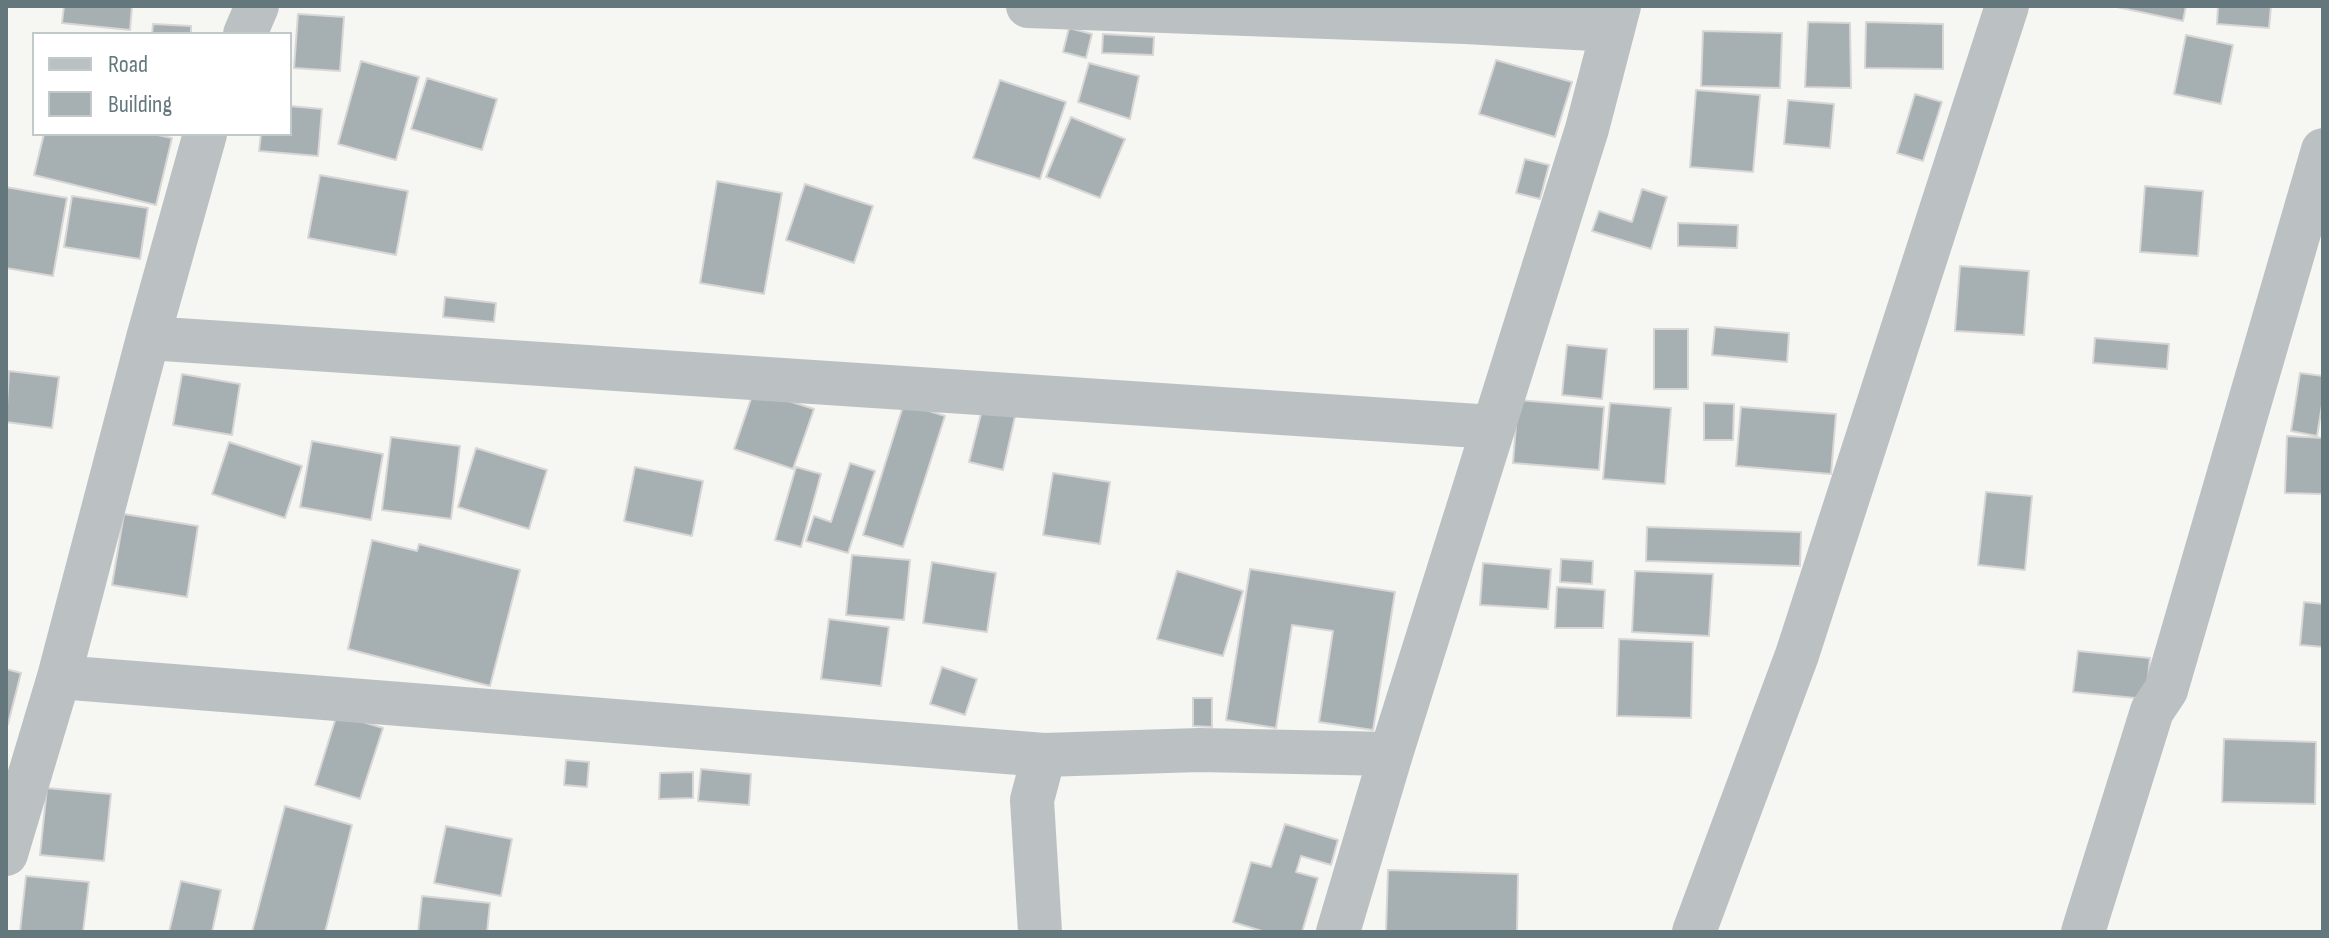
<!DOCTYPE html>
<style>
body{margin:0}
#map{position:relative;width:2329px;height:938px;overflow:hidden;background:#f6f6f3;font-family:"Sofia Sans Condensed",sans-serif}
canvas{display:block}
.frame{position:absolute;inset:0;border:8px solid #64777c;pointer-events:none}
.legend{position:absolute;left:32px;top:32px;width:260px;height:104px;box-sizing:border-box;background:#fff;border:2px solid #c1c9cb;margin:0;padding:10px 14px;list-style:none;font-size:24px;color:#64777c}
.legend li{display:flex;align-items:center;gap:16px;height:40px}
.legend b{width:40px;border:2px solid #c1c9cb}
</style>
<div id="map">
<canvas width="2329" height="938"></canvas>
<div class="frame"></div>
<ul class="legend">
<li><b style="height:10px;background:#bbc1c3"></b>Road</li>
<li><b style="height:22px;background:#a6afb2"></b>Building</li>
</ul>
</div>
<script>
const ctx = document.querySelector('canvas').getContext('2d');
ctx.lineJoin = 'round';
function fillPath(path, color) { ctx.fillStyle = color; ctx.fill(path, 'evenodd'); }
function trace(path, color, width, dash) { ctx.strokeStyle = color; ctx.lineWidth = width; ctx.lineCap = dash ? 'butt' : 'round'; ctx.setLineDash(dash || []); ctx.stroke(path); }
const building = new Path2D(`
 M 64,6 L 132,6 L 130,30 L 62,23 Z
 M 2112,6 L 2186,6 L 2183,21 Z
 M 2218,6 L 2271,6 L 2269,28 L 2217,24 Z
 M 298,14 L 344,17 L 340,71 L 294,68 Z
 M 1808,22 L 1850,23 L 1851,88 L 1805,87 Z
 M 1866,22 L 1943,24 L 1943,69 L 1865,68 Z
 M 153,24 L 191,26 L 191,34 L 152,34 Z
 M 1069,28 L 1092,34 L 1086,58 L 1063,52 Z
 M 1703,31 L 1782,33 L 1780,88 L 1701,86 Z
 M 1103,34 L 1154,37 L 1153,55 L 1102,53 Z
 M 2186,35 L 2233,45 L 2221,104 L 2174,94 Z
 M 1496,60 L 1572,82 L 1555,137 L 1479,114 Z
 M 361,61 L 419,77 L 396,160 L 338,144 Z
 M 1089,63 L 1139,76 L 1130,119 L 1078,102 Z
 M 427,78 L 497,99 L 482,150 L 411,129 Z
 M 1000,80 L 1066,102 L 1040,179 L 973,158 Z
 M 1696,90 L 1760,95 L 1753,172 L 1690,167 Z
 M 1915,94 L 1942,102 L 1923,161 L 1897,153 Z
 M 1788,100 L 1834,104 L 1830,148 L 1784,144 Z
 M 290,106 L 322,109 L 318,156 L 259,151 L 261,134 L 290,134 Z
 M 1071,117 L 1125,139 L 1100,198 L 1046,177 Z
 M 44,134 L 153,134 L 172,138 L 156,205 L 34,175 Z
 M 1525,159 L 1549,165 L 1540,199 L 1516,193 Z
 M 320,175 L 408,191 L 396,255 L 308,238 Z
 M 717,181 L 782,193 L 764,294 L 700,283 Z
 M 805,184 L 873,206 L 854,263 L 786,240 Z
 M 2145,186 L 2203,191 L 2198,256 L 2140,252 Z
 M 6,187 L 67,198 L 53,276 L 6,268 Z
 M 1642,189 L 1667,197 L 1651,249 L 1592,231 L 1599,211 L 1632,222 Z
 M 72,196 L 148,208 L 140,259 L 64,247 Z
 M 1678,223 L 1738,225 L 1737,248 L 1678,246 Z
 M 1960,266 L 2029,271 L 2024,335 L 1955,331 Z
 M 445,297 L 496,303 L 494,322 L 443,317 Z
 M 1715,327 L 1789,333 L 1787,362 L 1712,355 Z
 M 1654,329 L 1688,329 L 1688,389 L 1654,389 Z
 M 2095,338 L 2169,344 L 2167,369 L 2093,363 Z
 M 1567,345 L 1607,349 L 1602,399 L 1562,395 Z
 M 9,371 L 59,377 L 52,428 L 6,422 Z
 M 2300,373 L 2323,376 L 2323,399 L 2317,436 L 2291,431 Z
 M 182,374 L 240,384 L 232,435 L 173,425 Z
 M 754,390 L 814,409 L 793,469 L 734,449 Z
 M 1518,400 L 1604,407 L 1599,470 L 1513,463 Z
 M 984,402 L 1016,412 L 1003,470 L 969,462 Z
 M 904,403 L 945,416 L 903,547 L 863,535 Z
 M 1610,403 L 1671,408 L 1665,484 L 1603,479 Z
 M 1704,403 L 1734,404 L 1733,440 L 1704,440 Z
 M 1741,407 L 1836,414 L 1831,474 L 1736,466 Z
 M 2287,436 L 2323,438 L 2323,494 L 2285,493 Z
 M 391,437 L 460,446 L 451,519 L 382,510 Z
 M 312,441 L 383,454 L 371,520 L 300,507 Z
 M 229,442 L 302,466 L 285,518 L 212,494 Z
 M 476,448 L 547,470 L 529,529 L 458,507 Z
 M 850,463 L 875,471 L 848,553 L 806,541 L 814,516 L 831,522 Z
 M 635,467 L 703,481 L 692,536 L 624,521 Z
 M 796,467 L 821,474 L 801,547 L 775,540 Z
 M 1053,473 L 1110,482 L 1100,544 L 1043,535 Z
 M 1986,492 L 2032,496 L 2025,570 L 1978,565 Z
 M 124,514 L 198,526 L 187,597 L 112,585 Z
 M 1647,527 L 1801,532 L 1800,566 L 1646,561 Z
 M 372,540 L 417,551 L 419,544 L 520,570 L 490,686 L 348,649 Z
 M 852,555 L 910,560 L 904,620 L 846,615 Z
 M 1561,559 L 1593,561 L 1592,584 L 1560,582 Z
 M 932,562 L 996,573 L 987,632 L 923,623 Z
 M 1483,563 L 1551,569 L 1548,609 L 1480,605 Z
 M 1250,569 L 1395,592 L 1373,730 L 1319,722 L 1333,631 L 1292,625 L 1276,728 L 1226,720 Z
 M 1177,571 L 1243,591 L 1223,656 L 1157,639 Z
 M 1635,571 L 1713,574 L 1709,636 L 1632,632 Z
 M 1557,587 L 1605,590 L 1603,628 L 1555,628 Z
 M 2304,602 L 2323,604 L 2323,647 L 2300,645 Z
 M 829,619 L 889,627 L 881,686 L 821,679 Z
 M 1619,639 L 1693,642 L 1691,718 L 1617,716 Z
 M 2078,651 L 2150,658 L 2146,699 L 2073,692 Z
 M 942,667 L 977,679 L 965,715 L 930,704 Z
 M 6,669 L 21,673 L 8,724 L 6,723 Z
 M 1193,698 L 1212,698 L 1212,727 L 1193,726 Z
 M 337,714 L 383,728 L 360,799 L 315,785 Z
 M 2224,739 L 2316,742 L 2315,804 L 2222,802 Z
 M 566,760 L 589,762 L 587,787 L 564,785 Z
 M 701,769 L 751,774 L 749,805 L 698,801 Z
 M 693,772 L 693,798 L 659,799 L 660,773 Z
 M 47,788 L 111,794 L 104,861 L 40,855 Z
 M 285,806 L 352,825 L 325,932 L 252,932 Z
 M 1285,824 L 1338,840 L 1331,865 L 1301,856 L 1296,872 L 1318,878 L 1302,932 L 1265,932 L 1233,922 L 1251,862 L 1271,867 Z
 M 446,826 L 512,839 L 501,896 L 434,883 Z
 M 1388,870 L 1518,874 L 1517,932 L 1386,932 Z
 M 26,876 L 89,882 L 83,932 L 20,931 Z
 M 181,881 L 221,890 L 212,932 L 169,932 Z
 M 422,896 L 490,903 L 487,932 L 418,932 Z`);
fillPath(building, '#a6afb2');
trace(building, '#d8d7d6', 2);
trace(new Path2D(`
 M 1028,6 L 1465,22 L 1612,30
 M 245,34 L 257,6
 M 148,338 L 1493,427
 M 59,677 L 1044,755
 M 6,854 L 59,677 L 148,338 L 205,134
 M 1040,932 L 1032,800 L 1044,755 L 1199,750 L 1391,754
 M 1338,932 L 1391,754 L 1587,129 L 1619,6
 M 1694,932 L 1797,655 L 2007,6
 M 2083,932 L 2152,711 L 2166,690 L 2323,150`), '#bbc1c3', 44);
</script>
